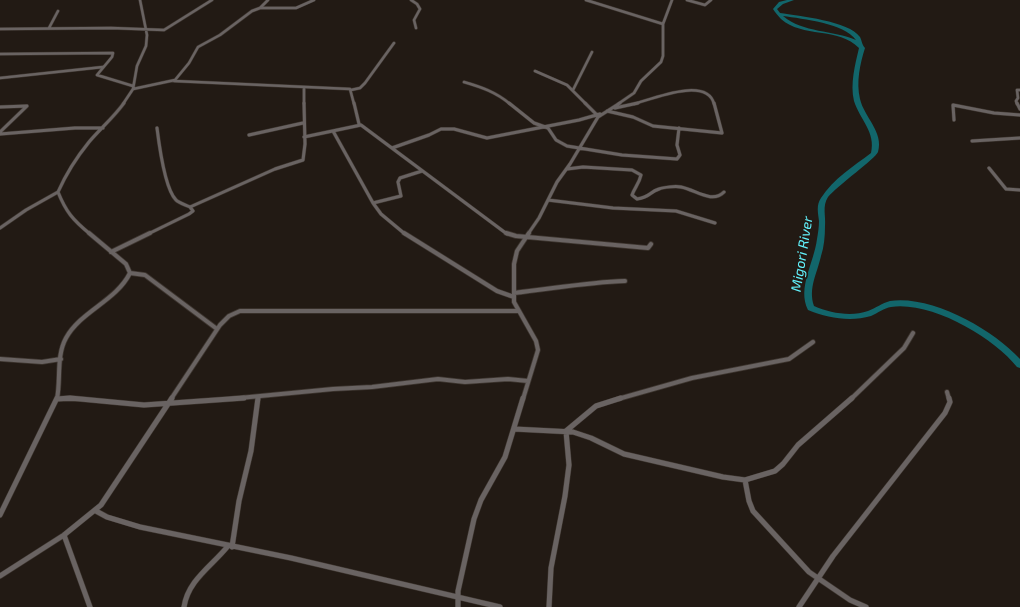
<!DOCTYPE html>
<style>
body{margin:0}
canvas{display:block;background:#221a14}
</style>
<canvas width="1020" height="607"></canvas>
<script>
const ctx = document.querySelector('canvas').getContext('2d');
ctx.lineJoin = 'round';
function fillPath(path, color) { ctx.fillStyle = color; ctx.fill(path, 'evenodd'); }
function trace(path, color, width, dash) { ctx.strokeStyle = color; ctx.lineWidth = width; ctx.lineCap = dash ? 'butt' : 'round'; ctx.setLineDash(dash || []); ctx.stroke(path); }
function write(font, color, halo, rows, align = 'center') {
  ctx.font = font + ' "Exo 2",sans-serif'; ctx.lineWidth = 3.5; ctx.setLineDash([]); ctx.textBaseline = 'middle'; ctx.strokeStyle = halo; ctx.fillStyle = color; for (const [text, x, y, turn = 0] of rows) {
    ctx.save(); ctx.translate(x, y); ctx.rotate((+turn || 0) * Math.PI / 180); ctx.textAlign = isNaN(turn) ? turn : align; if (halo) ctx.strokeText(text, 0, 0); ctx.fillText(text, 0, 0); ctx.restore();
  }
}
fillPath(new Path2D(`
 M 787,0 L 794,0 L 783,4 L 777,9 L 780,13 C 799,16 849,21 860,37 C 862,41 862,45 865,48 C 860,64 856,82 860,99 C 864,117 884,132 878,152 C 876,158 837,186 828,197 C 822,206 826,216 825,226 C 825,236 824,247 821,256 C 817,274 808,288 814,306 C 830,313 851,317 868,311 C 876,308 882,303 890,301 C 932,295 992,329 1020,359 L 1020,368 L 1017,367 C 993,337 931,301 891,307 C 884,308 878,313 871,316 C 850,322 828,318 808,310 C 797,288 814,263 817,239 C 818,233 819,227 819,221 C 818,213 816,205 821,198 C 833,179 854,166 871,153 C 876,132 860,120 854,101 C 850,84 855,65 859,48 C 839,27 802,38 781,19 C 778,16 775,12 773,9 L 779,2 ZM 783,16 C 803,19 844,23 856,40 C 833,30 803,33 783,16 Z`), '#12666b');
const streetFar3 = new Path2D(`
 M 411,0 L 417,4 L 420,9 L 414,20 L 416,28
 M 586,0 L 663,24
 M 687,0 L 705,5 L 711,0
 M 260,8 L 296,8 L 314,0
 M 49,28 L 58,11
 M 0,29 L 111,28 L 164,30 L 212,0
 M 0,54 L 113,53 L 112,57 L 97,75 L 133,86
 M 535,71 L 567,85 L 586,104
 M 0,78 L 103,67
 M 174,81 L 350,89 L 354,104
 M 464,82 C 481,87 496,92 510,104
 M 304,87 L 304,104
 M 133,89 L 175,80 L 189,63 L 198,47 L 220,35 L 252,11 L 260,8 L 268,0
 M 351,90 L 360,88 L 365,83 L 394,43
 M 573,90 L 592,52
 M 123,104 L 133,89 L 137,66 L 146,46 L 147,35 L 140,0
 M 618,104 L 634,93 L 641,81 L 661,62 L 663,56 L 663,24 L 672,0
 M 634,104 C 652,99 707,76 714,104
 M 1017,104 L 1016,101 L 1018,98 L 1017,90 L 1020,90`);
const streetFar2 = new Path2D(`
 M 354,103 L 359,124
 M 509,103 L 534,123 L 548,128 L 556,140 L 567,146 L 622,155 L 677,159 L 680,155 L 677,145 L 679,128
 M 585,103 L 597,115
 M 1017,103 L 1020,109
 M 0,107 L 27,106 L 0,132
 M 615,108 L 638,103
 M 607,111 L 633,117 L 653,126 L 722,133 L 714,103
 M 954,120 L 953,105 L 994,113 L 1020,115
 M 157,128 C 159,144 165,189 176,200 C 179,203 186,205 190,207
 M 333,131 L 373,203 L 381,214 L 405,234
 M 0,134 L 75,128 L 103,128
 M 249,135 L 303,123
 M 304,137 L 361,125 L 507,234
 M 972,141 L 1020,138
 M 392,148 L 429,135 L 441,129 L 454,129 L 487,138 L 579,120 L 600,114
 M 989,168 L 1006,189 L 1020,190
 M 567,169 L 583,167 L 632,170 L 641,175 C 639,184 635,187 632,195 L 637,199 C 651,197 649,192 659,189 C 664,187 676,186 681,187 C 696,190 712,204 724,192
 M 548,200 L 613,208 L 676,211 L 715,223
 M 373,203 L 401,196 L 398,182 L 400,178 L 422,171
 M 0,228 L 26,210 L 58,192
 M 90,234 C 73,220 66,212 58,192 C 66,174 76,158 89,142 C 100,129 114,117 124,103
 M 148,234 L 189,214 L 193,211 L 190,207 L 275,169 L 303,160 L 305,144 L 304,103
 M 528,234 L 539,218 L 557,182 L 570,164 L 598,117 L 620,103`);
const streetFar1 = new Path2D(`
 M 404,233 L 497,291 L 514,297
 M 506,233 L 516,236 L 648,248 L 651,244
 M 111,252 L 150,233
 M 130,273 L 145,275 L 217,329
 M 514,293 C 551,289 588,282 625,281
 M 0,359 L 42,362 L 61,359
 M 947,392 L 949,399
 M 57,399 L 81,399
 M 57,399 C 61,379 56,356 66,338 C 81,311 116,301 130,273 L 126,264 L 89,233
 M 171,399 L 220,325 L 229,316 L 240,311 L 518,311
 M 229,399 L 333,389 L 372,387 L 438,379 L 465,382 L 508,379 L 528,381
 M 258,399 L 258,397
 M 523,399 L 538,350 L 536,341 L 514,302 L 514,264 L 517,251 L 529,233
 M 618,399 L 692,378 L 789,359 L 813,342
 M 851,399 L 904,348 L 913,333`);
const street = new Path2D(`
 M 70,398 L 144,405 L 244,398
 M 57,399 L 70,398
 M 514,429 L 573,432 L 591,438 L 624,454 L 723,477 L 745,480 L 749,501 L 753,511 L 809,572 L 850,600 L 866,607
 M 745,480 L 775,471 L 783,464 L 798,445 L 852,398
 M 96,511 L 107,517 L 140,527 L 291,558 L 500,607
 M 0,515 L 57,398
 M 64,535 L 90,607
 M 232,547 L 239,501 L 251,451 L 258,398
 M 0,576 L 64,535 L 101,505 L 172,398
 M 184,607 C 188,580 212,566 228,546
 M 458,607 L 458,591 L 474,519 L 481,500 L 505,457 L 523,398
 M 549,607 L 551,568 L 565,496 L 569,465 L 566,431 L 596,406 L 621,398
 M 799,607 L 833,556 L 945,413 L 950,402 L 949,398`);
trace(streetFar3, '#3f3731', 3.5);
trace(streetFar2, '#3f3731', 4);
trace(streetFar1, '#3f3731', 5.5);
trace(street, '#3f3731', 6);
trace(streetFar3, '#696362', 2.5);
trace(streetFar2, '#696362', 3);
trace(streetFar1, '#696362', 4);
trace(street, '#696362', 5);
write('italic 14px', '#62f2fc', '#221a14', [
 ["Migori River",802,254,-81]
]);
</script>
